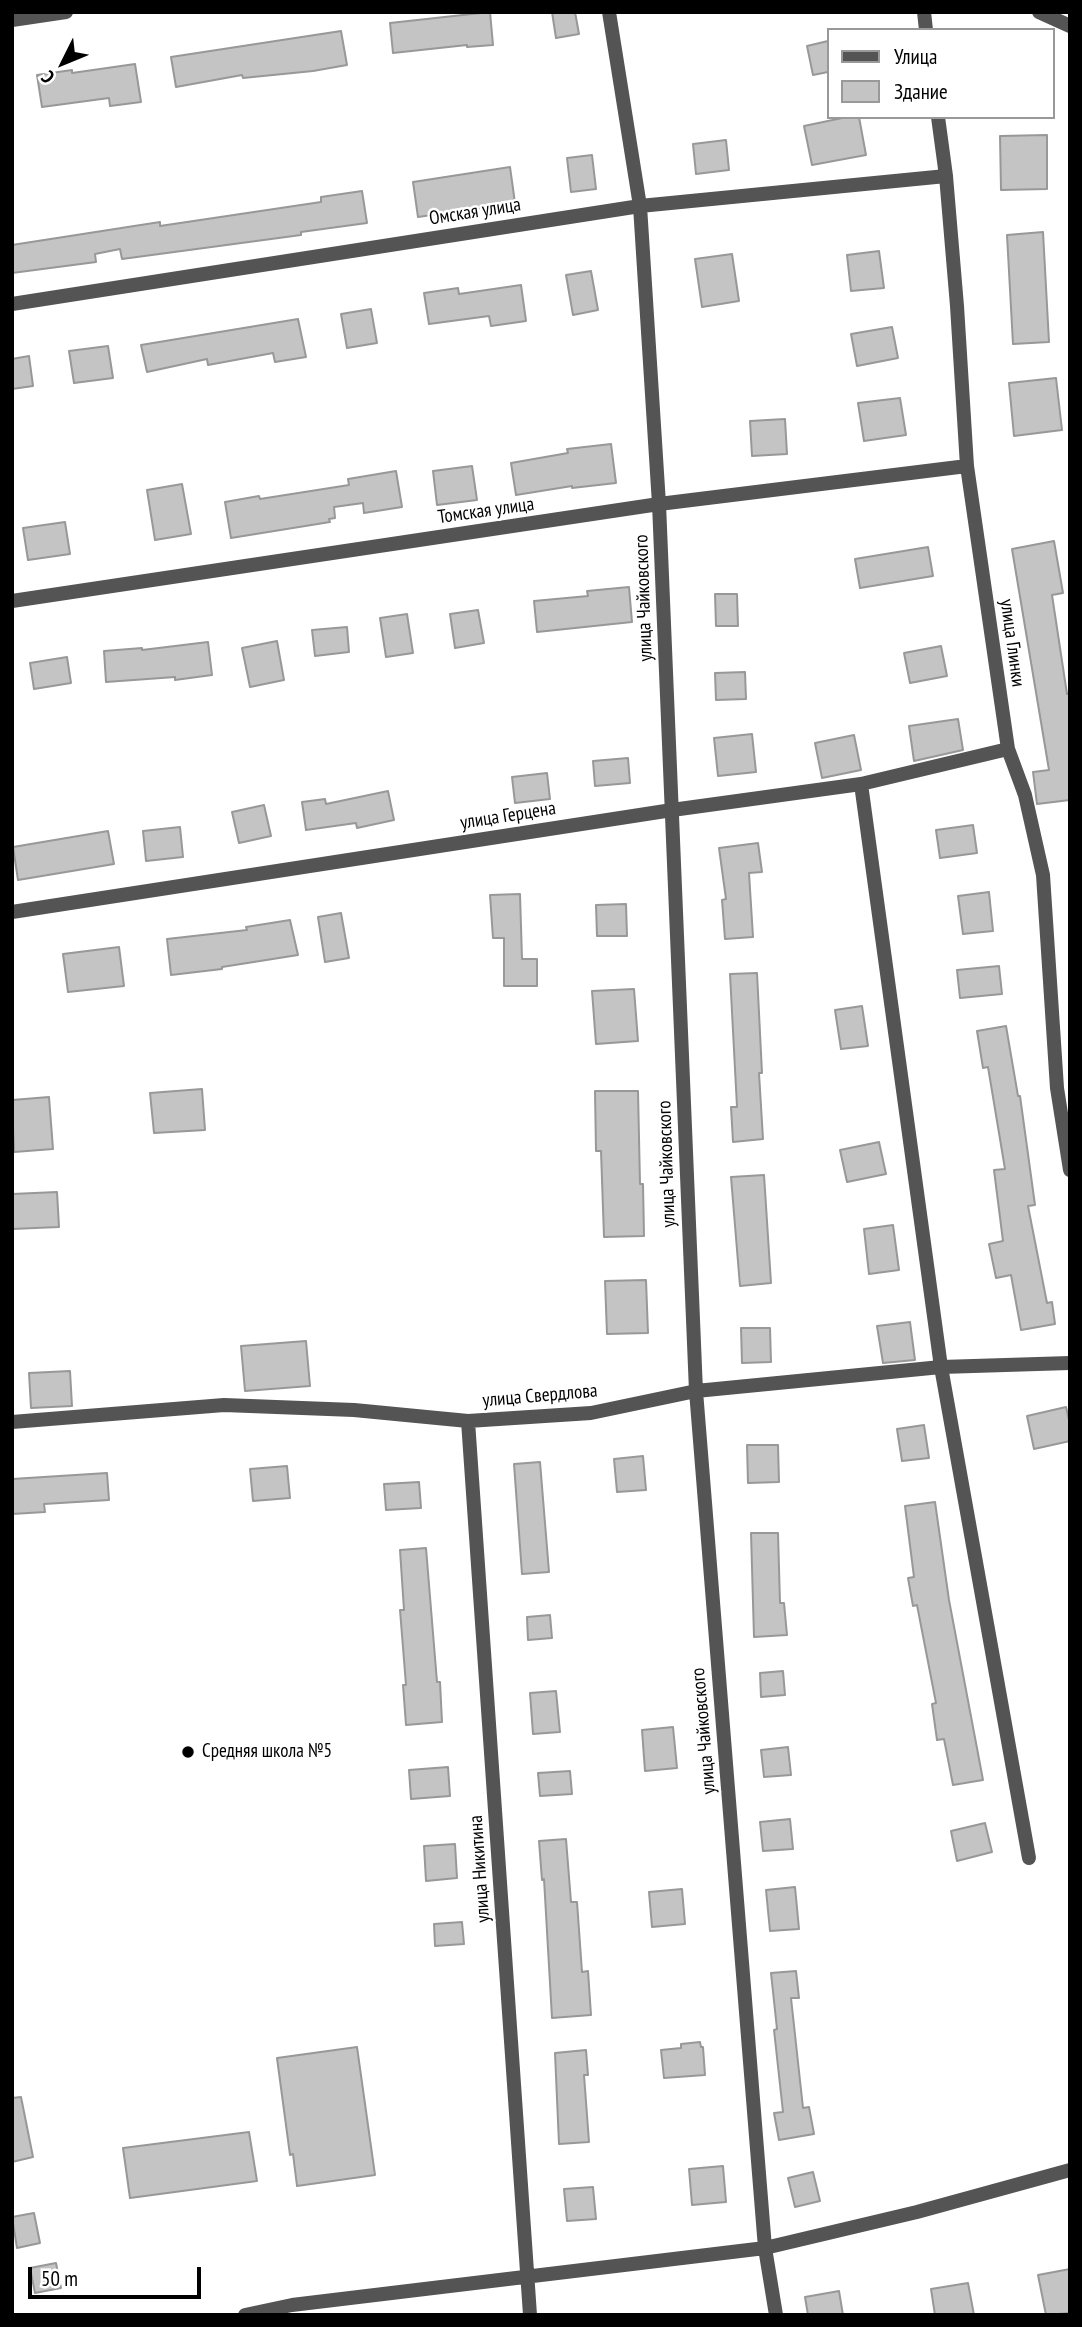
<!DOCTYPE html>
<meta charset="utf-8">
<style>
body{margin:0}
#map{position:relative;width:1082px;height:2327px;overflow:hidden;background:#fff;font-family:"PT Sans Narrow",sans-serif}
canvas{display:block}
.frame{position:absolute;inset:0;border:14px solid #000;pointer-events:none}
.legend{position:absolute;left:827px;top:28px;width:228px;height:91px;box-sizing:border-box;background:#fff;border:2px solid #999;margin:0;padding:9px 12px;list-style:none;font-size:21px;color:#000}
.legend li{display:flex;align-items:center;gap:14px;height:35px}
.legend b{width:35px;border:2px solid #999}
.north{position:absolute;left:28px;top:28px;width:70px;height:70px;-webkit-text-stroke:5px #fff;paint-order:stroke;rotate:227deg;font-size:19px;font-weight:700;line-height:28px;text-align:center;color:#000}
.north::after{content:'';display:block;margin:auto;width:24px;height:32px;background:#000;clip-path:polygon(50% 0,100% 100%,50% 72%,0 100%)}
.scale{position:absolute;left:28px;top:2267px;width:173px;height:32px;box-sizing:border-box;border:4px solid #000;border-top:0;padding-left:9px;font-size:21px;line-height:24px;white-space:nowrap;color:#000;-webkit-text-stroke:5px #fff;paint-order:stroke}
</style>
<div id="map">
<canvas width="1082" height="2327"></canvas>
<div class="frame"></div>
<ul class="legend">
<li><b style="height:9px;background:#545454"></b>Улица</li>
<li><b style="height:19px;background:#c4c4c4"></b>Здание</li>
</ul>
<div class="north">С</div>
<div class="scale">50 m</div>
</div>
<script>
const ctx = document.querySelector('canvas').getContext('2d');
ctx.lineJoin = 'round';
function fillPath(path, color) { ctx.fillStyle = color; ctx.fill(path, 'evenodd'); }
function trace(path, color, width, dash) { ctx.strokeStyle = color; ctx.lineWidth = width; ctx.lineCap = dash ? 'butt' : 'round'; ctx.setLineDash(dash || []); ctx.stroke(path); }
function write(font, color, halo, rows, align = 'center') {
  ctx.font = font + ' "PT Sans Narrow",sans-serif'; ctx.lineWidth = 5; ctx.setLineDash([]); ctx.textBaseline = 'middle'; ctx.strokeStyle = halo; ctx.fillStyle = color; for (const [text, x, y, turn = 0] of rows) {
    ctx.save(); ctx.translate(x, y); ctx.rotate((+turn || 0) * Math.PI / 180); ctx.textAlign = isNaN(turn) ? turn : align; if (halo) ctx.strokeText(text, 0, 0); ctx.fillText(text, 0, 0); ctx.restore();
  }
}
const building = new Path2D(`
 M 490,12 L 493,45 L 467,47 L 467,45 L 393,53 L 390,23 Z
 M 552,12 L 575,12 L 579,34 L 556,38 Z
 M 341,31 L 347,65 L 313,71 L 243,78 L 242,75 L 176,87 L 171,57 Z
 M 828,41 L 828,72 L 813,75 L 807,46 Z
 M 135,64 L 141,102 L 110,106 L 109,98 L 42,107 L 37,75 L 72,70 L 72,73 Z
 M 847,117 L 859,117 L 866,155 L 812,165 L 804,126 Z
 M 1047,135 L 1047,189 L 1001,190 L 1000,136 Z
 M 726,140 L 729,170 L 696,174 L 693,144 Z
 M 592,155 L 596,189 L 571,192 L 567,158 Z
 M 510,167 L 515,203 L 418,217 L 413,182 Z
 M 362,191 L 367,223 L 301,232 L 301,235 L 122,259 L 120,249 L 95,254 L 96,262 L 12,273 L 12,245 L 160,222 L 160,226 L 321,202 L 321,197 Z
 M 1043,232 L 1049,342 L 1013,344 L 1007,235 Z
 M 879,251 L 884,288 L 851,291 L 847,255 Z
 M 732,254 L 739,301 L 702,307 L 695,259 Z
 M 591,271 L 598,310 L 573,315 L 566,275 Z
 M 521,285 L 526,321 L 491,326 L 489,316 L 429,324 L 424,293 L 458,288 L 459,294 Z
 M 371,309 L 377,343 L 347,348 L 341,314 Z
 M 298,319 L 306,357 L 275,362 L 273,353 L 208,365 L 207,359 L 147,372 L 141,345 Z
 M 892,327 L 898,358 L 857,366 L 851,334 Z
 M 108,346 L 113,378 L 74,383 L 69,351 Z
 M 29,356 L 33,386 L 12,389 L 12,359 Z
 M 1056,378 L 1062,430 L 1014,436 L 1009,383 Z
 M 900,398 L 906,435 L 864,441 L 858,403 Z
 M 785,419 L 787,454 L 752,456 L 750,421 Z
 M 611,444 L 616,483 L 572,488 L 572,486 L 516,495 L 511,463 L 568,453 L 567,449 Z
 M 472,466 L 477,500 L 437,505 L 433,471 Z
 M 396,471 L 402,507 L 364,513 L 363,503 L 334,507 L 335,518 L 329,519 L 330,522 L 231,538 L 225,502 L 259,496 L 260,499 L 349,485 L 348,479 Z
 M 182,484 L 191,534 L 155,540 L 147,490 Z
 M 65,522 L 70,554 L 28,560 L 23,528 Z
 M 1054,541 L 1063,593 L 1052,595 L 1067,694 L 1070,693 L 1070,800 L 1037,804 L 1033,772 L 1049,770 L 1012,549 Z
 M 928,547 L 933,576 L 860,588 L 855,559 Z
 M 629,587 L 632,622 L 537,632 L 534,601 L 588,596 L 587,591 Z
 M 715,594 L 737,594 L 738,626 L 716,626 Z
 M 478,610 L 484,643 L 455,648 L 450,614 Z
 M 407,614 L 413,653 L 386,657 L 380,618 Z
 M 347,627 L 349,652 L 315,656 L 312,630 Z
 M 277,641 L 284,680 L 250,687 L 242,648 Z
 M 208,642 L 212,675 L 175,680 L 175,677 L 106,682 L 104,651 L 142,648 L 142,650 Z
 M 941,646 L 947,676 L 910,683 L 904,653 Z
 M 67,657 L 71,683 L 34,689 L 30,663 Z
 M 745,672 L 746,699 L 716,700 L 715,673 Z
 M 958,719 L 963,750 L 914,761 L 909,726 Z
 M 752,734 L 756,772 L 718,776 L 714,738 Z
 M 854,735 L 861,770 L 822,778 L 815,743 Z
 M 628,758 L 630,783 L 595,786 L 593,761 Z
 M 547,773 L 550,799 L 515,803 L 512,777 Z
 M 388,791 L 394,820 L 357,828 L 356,823 L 306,830 L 302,802 L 325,799 L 326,804 Z
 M 264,805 L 271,836 L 239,843 L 232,812 Z
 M 973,825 L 977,853 L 940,858 L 936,830 Z
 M 180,827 L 183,857 L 146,861 L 143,831 Z
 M 108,831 L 114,864 L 18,880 L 13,847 Z
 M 758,843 L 762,872 L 749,873 L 753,937 L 725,939 L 722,900 L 726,899 L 719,848 Z
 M 989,892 L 993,931 L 963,934 L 958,896 Z
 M 520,894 L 522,959 L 537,959 L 537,986 L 504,986 L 504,938 L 493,938 L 490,895 Z
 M 626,904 L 627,936 L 597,936 L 596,905 Z
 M 341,913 L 349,958 L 325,962 L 318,917 Z
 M 290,920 L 298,955 L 222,967 L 222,969 L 171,975 L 167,939 L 247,930 L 246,927 Z
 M 119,947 L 124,986 L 68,992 L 63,954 Z
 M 999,966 L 1002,994 L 960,998 L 957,970 Z
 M 757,973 L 762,1073 L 759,1073 L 763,1139 L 733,1142 L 731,1107 L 737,1107 L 730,974 Z
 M 634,989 L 638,1041 L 596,1044 L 592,991 Z
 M 862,1006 L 868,1046 L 841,1049 L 835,1010 Z
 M 1006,1026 L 1018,1096 L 1020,1096 L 1035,1205 L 1028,1206 L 1047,1303 L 1052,1302 L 1055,1324 L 1021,1330 L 1011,1275 L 996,1278 L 989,1244 L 1003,1241 L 994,1170 L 1005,1169 L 988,1067 L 983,1068 L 977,1031 Z
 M 202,1089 L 205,1130 L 154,1133 L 150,1093 Z
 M 595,1091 L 638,1091 L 640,1184 L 643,1184 L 644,1236 L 604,1237 L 601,1151 L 596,1151 Z
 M 49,1097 L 53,1149 L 14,1152 L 12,1100 Z
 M 879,1142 L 886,1174 L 847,1182 L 840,1150 Z
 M 764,1175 L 771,1283 L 740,1286 L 731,1177 Z
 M 57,1192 L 59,1227 L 12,1229 L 12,1194 Z
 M 893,1225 L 899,1270 L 869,1274 L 864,1229 Z
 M 646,1280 L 648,1333 L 607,1334 L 605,1281 Z
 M 910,1322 L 915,1360 L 883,1363 L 877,1326 Z
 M 741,1328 L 770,1328 L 771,1362 L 742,1363 Z
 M 306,1341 L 310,1386 L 245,1391 L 241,1346 Z
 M 70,1371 L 72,1406 L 31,1408 L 29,1373 Z
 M 1066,1407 L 1070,1424 L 1070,1441 L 1034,1449 L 1027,1416 Z
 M 924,1425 L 929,1458 L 902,1461 L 897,1429 Z
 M 747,1445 L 778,1445 L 779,1482 L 748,1483 Z
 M 643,1456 L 646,1490 L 617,1492 L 614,1459 Z
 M 540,1462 L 549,1572 L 522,1574 L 514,1464 Z
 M 287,1466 L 290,1498 L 253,1501 L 250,1469 Z
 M 107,1473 L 109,1500 L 44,1504 L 45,1512 L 12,1514 L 12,1479 Z
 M 419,1482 L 421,1508 L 386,1510 L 384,1484 Z
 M 935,1502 L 949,1600 L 983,1780 L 953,1785 L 944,1739 L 937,1740 L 932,1704 L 936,1703 L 917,1605 L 913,1606 L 908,1578 L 914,1577 L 905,1506 Z
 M 751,1533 L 778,1533 L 780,1603 L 784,1603 L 787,1635 L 754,1637 Z
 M 426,1548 L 437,1682 L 440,1682 L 442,1722 L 406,1725 L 403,1685 L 406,1685 L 400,1610 L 404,1610 L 400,1550 Z
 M 550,1615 L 552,1638 L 528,1640 L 527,1617 Z
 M 783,1671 L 785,1695 L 761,1697 L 760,1673 Z
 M 556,1691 L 560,1732 L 533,1734 L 530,1693 Z
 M 673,1727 L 677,1768 L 645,1771 L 642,1730 Z
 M 788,1747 L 791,1775 L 764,1777 L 761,1750 Z
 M 448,1767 L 450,1796 L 411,1799 L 409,1770 Z
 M 570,1771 L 572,1794 L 540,1796 L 538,1773 Z
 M 790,1819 L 793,1849 L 763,1851 L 760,1822 Z
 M 985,1823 L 992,1852 L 957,1861 L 951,1831 Z
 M 566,1839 L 571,1902 L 577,1902 L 582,1972 L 588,1971 L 591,2015 L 552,2018 L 544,1879 L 542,1880 L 539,1841 Z
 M 455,1844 L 457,1878 L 426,1881 L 424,1846 Z
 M 795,1887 L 799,1929 L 770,1931 L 766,1890 Z
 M 682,1889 L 685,1924 L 652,1927 L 649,1892 Z
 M 462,1922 L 464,1944 L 435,1946 L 434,1924 Z
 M 796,1971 L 799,1998 L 791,1998 L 803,2108 L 809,2107 L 814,2134 L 779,2140 L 774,2113 L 783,2112 L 774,2030 L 777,2029 L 771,1973 Z
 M 700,2042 L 701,2047 L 703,2047 L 705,2075 L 664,2078 L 661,2050 L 681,2048 L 681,2044 Z
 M 357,2047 L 375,2175 L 297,2186 L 293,2154 L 290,2155 L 277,2058 Z
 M 586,2050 L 588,2075 L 584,2075 L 589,2142 L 559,2144 L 555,2053 Z
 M 21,2097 L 33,2157 L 12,2162 L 12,2098 Z
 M 249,2132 L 257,2181 L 130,2198 L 123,2148 Z
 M 723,2166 L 726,2202 L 692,2205 L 689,2169 Z
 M 813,2172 L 820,2201 L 795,2207 L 788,2178 Z
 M 593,2187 L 596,2219 L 567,2221 L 564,2189 Z
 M 34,2213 L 40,2243 L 17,2248 L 12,2217 Z
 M 56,2263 L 61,2288 L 35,2293 L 30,2268 Z
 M 1070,2269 L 1070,2313 L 1046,2315 L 1038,2275 Z
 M 968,2283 L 974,2315 L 935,2315 L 931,2289 Z
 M 839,2291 L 843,2315 L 808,2315 L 805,2297 Z`);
fillPath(building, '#c4c4c4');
trace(building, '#989898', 2);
trace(new Path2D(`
 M 609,12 L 640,206 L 659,504 L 696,1391 L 765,2248 L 776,2315
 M 924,12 L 926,30
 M 1039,12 L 1070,26
 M 12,20 L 66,12
 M 938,117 L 946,176 L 957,306 L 967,466 L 1008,749 L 1025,795 L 1043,875 L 1057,1088 L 1070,1170
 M 12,304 L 640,206 L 946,176
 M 12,601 L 659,504 L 967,466
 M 861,784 L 941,1367 L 1029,1858
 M 12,912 L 672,810 L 861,784 L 1008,749
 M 468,1421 L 530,2315
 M 12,1422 L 224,1405 L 354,1410 L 468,1421 L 591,1413 L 696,1391 L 941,1367 L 1070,1363
 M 245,2315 L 292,2305 L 765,2248 L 917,2212 L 1070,2170`), '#545454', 14);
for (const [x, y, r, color] of [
 [188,1752,7,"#000"]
]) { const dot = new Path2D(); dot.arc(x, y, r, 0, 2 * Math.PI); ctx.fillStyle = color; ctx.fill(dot); trace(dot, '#fff', 2.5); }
write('19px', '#000', '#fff', [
 ["Омская улица",475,212,-9],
 ["Томская улица",486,511,-8],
 ["улица Чайковского",644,598,-92],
 ["улица Глинки",1012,643,82],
 ["улица Герцена",508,816,-9],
 ["улица Чайковского",667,1164,-92],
 ["улица Свердлова",540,1396,-5],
 ["улица Чайковского",704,1731,-95],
 ["улица Никитина",480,1869,-94]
]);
write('19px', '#000', '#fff', [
 ["Средняя школа №5",202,1752]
], 'left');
</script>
